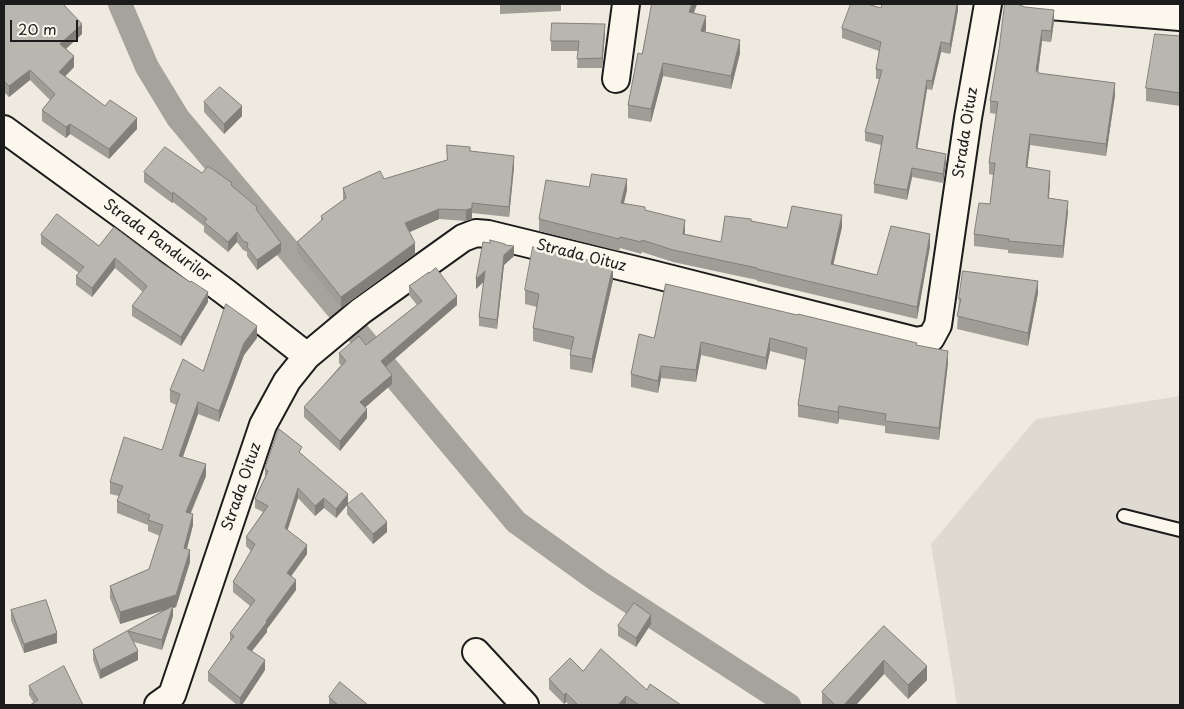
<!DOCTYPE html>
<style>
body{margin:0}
#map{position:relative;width:1184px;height:709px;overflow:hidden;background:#eeeadf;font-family:"Playpen Sans",sans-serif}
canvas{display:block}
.frame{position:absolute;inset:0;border:5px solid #1c1c1c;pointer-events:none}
.scale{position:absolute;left:10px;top:20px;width:68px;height:22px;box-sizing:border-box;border:2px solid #1c1c1c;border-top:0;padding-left:6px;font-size:15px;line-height:18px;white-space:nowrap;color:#1c1c1c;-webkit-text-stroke:4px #fbf7ec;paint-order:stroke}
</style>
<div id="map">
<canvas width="1184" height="709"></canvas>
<div class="frame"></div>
<div class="scale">20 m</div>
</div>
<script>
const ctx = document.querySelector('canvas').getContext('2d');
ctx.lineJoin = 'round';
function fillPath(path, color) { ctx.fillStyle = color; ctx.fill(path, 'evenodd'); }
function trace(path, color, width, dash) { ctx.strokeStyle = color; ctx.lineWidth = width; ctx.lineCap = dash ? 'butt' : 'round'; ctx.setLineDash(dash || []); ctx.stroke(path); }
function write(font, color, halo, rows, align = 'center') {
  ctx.font = font + ' "Playpen Sans",sans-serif'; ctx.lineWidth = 5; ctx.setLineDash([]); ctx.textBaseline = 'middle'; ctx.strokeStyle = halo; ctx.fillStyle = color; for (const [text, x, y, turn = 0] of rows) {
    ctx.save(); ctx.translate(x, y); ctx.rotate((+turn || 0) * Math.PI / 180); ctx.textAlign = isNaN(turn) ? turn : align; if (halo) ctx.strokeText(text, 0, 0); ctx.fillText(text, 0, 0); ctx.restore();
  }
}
fillPath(new Path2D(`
 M 1180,396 L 1180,705 L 957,705 L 931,544 L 1036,419 Z`), '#dedad1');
trace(new Path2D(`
 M 120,4 L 147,67 L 178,118 L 516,522 L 598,581 L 789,705`), '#a6a39d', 24);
const lane = new Path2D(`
 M 1124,516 L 1180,530`);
const street = new Path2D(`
 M 1026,4 L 1180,17
 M 616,79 L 626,4
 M 4,129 L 122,215 L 228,294 L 307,356
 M 476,652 L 525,705
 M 158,705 L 172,695 L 263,425 L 287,381 L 307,356 L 361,311 L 463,238 L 476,233 L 488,234 L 652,274 L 917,341 L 931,338 L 938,325 L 968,118 L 988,4`);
trace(lane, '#1c1c1c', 16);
trace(street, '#1c1c1c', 30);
trace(lane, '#fbf7ec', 12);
trace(street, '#fbf7ec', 26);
fillPath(new Path2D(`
 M 4,4 L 82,34 L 66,49 L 74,67 L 65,76 L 105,106 L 137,129 L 109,159 L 70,134 L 66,138 L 42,121 L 42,110 L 50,100 L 30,80 L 9,97 L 4,92 Z
 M 500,4 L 561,4 L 561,11 L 500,14 Z
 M 652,4 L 697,4 L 694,13 L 706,29 L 705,32 L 740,53 L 731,89 L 663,76 L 651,122 L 628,118 L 628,105 L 642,54 Z
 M 958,4 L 958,10 L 950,54 L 941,52 L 932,90 L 927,89 L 917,148 L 946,163 L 943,183 L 912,177 L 907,200 L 874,193 L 874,184 L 881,145 L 865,141 L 865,132 L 879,79 L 876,79 L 876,69 L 879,51 L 842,38 L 842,28 L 881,8 Z
 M 1054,21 L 1051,42 L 1042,41 L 1038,73 L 1115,95 L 1106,156 L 1030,145 L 1027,167 L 1050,182 L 1049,198 L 1068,212 L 1063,258 L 1008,253 L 1008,250 L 974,246 L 974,234 L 990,204 L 993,175 L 989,174 L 989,163 L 996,114 L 990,113 L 990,101 L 999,49 Z
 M 605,33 L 602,68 L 577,68 L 578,51 L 551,51 L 551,41 Z
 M 1180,36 L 1180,106 L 1146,101 L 1146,88 Z
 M 204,102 L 242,116 L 224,134 L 204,112 Z
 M 470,151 L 514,167 L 509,217 L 472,213 L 472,219 L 466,221 L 439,219 L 410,232 L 415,254 L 341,308 L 297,252 L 297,242 L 321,221 L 321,216 L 343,200 L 343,188 L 384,179 L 447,160 Z
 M 144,172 L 202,173 L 232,186 L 257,211 L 281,252 L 257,270 L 247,256 L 247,252 L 243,250 L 237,242 L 228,252 L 204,232 L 204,226 L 173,202 L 172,203 L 144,182 Z
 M 589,187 L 627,190 L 624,203 L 645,210 L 685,232 L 685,234 L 721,242 L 751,221 L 787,228 L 842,227 L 833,264 L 877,275 L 930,246 L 917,319 L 757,281 L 757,280 L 673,262 L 642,252 L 641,254 L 620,248 L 619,251 L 539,231 L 539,219 Z
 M 41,235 L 99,246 L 208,302 L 181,346 L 132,316 L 132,306 L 143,292 L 115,268 L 92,297 L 76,285 L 76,276 L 79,273 L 41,244 Z
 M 505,245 L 514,256 L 504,265 L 497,329 L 479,326 L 479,317 L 484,282 L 476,289 Z
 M 429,273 L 457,305 L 385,367 L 392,384 L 365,407 L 367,418 L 340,451 L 304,417 L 304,407 L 341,365 L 339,363 L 339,353 L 366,345 L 417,305 L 409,295 L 409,286 Z
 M 613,280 L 592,373 L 570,369 L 570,355 L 571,350 L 533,341 L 533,328 L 537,307 L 525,304 L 525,290 Z
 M 666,284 L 917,345 L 948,363 L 939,440 L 885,433 L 885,426 L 839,419 L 838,424 L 798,417 L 798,405 L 805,360 L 770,351 L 766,370 L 701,355 L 696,382 L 661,378 L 658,393 L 631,387 L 631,374 L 654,338 Z
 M 1038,293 L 1028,346 L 957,329 L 959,299 Z
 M 257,338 L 244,355 L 219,422 L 198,414 L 183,457 L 206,476 L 191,513 L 193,525 L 187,549 L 190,562 L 176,607 L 173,608 L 173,616 L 162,650 L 134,642 L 138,660 L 100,679 L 93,660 L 93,650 L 167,609 L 120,624 L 110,598 L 110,586 L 149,569 L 160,536 L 148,531 L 148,525 L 117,513 L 117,501 L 119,496 L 110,494 L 110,482 L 162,450 L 176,405 L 170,402 L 170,390 Z
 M 302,454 L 348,504 L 336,518 L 324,508 L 315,516 L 298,498 L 287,530 L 307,554 L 291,576 L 296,590 L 267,629 L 267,632 L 252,651 L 265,670 L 242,705 L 237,705 L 208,681 L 208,672 L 230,642 L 230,633 L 250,606 L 233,592 L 233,582 L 251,551 L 246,546 L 246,537 L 263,512 L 255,508 L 255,499 L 265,477 L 265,469 Z
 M 347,505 L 387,532 L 373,544 L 347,514 Z
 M 11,610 L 57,643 L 24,653 L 11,620 Z
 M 651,624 L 636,647 L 618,636 L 618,626 Z
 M 884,626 L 927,680 L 908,699 L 884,674 L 856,705 L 822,705 L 822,692 Z
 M 583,671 L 647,690 L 681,705 L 569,705 L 566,702 L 564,704 L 549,689 L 549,679 Z
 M 29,686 L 83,705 L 34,703 L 29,695 Z
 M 329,697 L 368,705 L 329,705 Z`), '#9f9d96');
fillPath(new Path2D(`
 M 692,4 L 697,4 L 689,25 L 689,12 Z
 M 957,4 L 958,4 L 958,10 L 950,54 L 950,44 Z
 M 1054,10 L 1054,21 L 1051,42 L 1051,31 Z
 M 706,16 L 706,29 L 701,44 L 701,31 Z
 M 82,24 L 82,34 L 60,54 L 60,44 Z
 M 605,24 L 605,33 L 602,68 L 602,58 Z
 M 1042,30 L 1042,41 L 1038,72 L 1036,71 Z
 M 740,40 L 740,53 L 731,89 L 731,76 Z
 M 941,42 L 941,52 L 932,90 L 932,81 Z
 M 74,56 L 74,67 L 59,83 L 59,72 Z
 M 663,63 L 663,76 L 651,122 L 651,109 Z
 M 30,70 L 30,80 L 9,97 L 9,86 Z
 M 927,80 L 927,89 L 916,157 L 916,148 Z
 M 1115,83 L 1115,95 L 1106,156 L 1106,144 Z
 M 242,106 L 242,116 L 224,134 L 224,124 Z
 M 137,118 L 137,129 L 109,159 L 109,149 Z
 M 70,124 L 70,134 L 66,138 L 66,127 Z
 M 1030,134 L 1030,145 L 1026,179 L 1026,167 Z
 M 946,154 L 946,163 L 943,183 L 943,174 Z
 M 514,156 L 514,167 L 509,217 L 509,207 Z
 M 912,168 L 912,177 L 907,200 L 907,190 Z
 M 1050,171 L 1050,182 L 1048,209 L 1048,198 Z
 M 627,179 L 627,190 L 621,214 L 621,203 Z
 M 173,192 L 173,202 L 172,203 L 172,194 Z
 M 1068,201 L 1068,212 L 1063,258 L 1063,246 Z
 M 472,208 L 472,219 L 466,221 L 466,210 Z
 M 439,209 L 439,219 L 405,234 L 405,223 Z
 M 842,215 L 842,227 L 831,275 L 831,264 Z
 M 685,220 L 685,232 L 683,246 L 683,234 Z
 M 237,232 L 237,242 L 228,252 L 228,242 Z
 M 930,234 L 930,246 L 917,319 L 917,307 Z
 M 281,243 L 281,252 L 257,270 L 257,260 Z
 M 415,243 L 415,254 L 341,308 L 341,297 Z
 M 514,246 L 514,256 L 504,265 L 497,329 L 497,320 L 504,255 Z
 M 115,258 L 115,268 L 92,297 L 92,288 Z
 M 613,266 L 613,280 L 592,373 L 592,359 Z
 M 485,271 L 485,280 L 476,289 L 476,279 Z
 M 1038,281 L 1038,293 L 1028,346 L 1028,333 Z
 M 208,292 L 208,302 L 181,346 L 181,337 Z
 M 457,296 L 457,305 L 381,371 L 381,361 Z
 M 257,326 L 257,338 L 244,355 L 219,422 L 219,411 L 244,343 Z
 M 770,338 L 770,351 L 766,370 L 766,358 Z
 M 701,342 L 701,355 L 696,382 L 696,370 Z
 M 948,351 L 948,363 L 939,440 L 939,428 Z
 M 661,366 L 661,378 L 658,393 L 658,381 Z
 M 392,375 L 392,384 L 360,412 L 360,402 Z
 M 198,402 L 198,414 L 179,467 L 179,456 Z
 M 839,406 L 839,419 L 838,424 L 838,412 Z
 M 367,409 L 367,418 L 340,451 L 340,441 Z
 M 206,464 L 206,476 L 186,523 L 186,512 Z
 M 298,488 L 298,498 L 285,538 L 285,528 Z
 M 348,494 L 348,504 L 336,518 L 336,509 Z
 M 324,498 L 324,508 L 315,516 L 315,506 Z
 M 193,514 L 193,525 L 184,559 L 184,548 Z
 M 387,522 L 387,532 L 373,544 L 373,534 Z
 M 307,545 L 307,554 L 287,582 L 287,573 Z
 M 190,550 L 190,562 L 176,607 L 173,608 L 173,616 L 162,650 L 162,640 L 172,608 L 120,624 L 120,612 Z
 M 296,580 L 296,590 L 267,629 L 267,632 L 247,657 L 247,648 Z
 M 651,615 L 651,624 L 636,647 L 636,638 Z
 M 57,633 L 57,643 L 24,653 L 24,644 Z
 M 138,651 L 138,660 L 100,679 L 100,670 Z
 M 265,660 L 265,670 L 242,705 L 240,705 L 240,698 Z
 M 884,660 L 884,674 L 856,705 L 844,705 Z
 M 927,666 L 927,680 L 908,699 L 908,685 Z
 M 566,693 L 566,702 L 564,704 L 564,695 Z
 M 626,696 L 626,705 L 618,705 Z`), '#827f7a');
const building = new Path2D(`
 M 4,4 L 63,4 L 82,24 L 60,44 L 74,56 L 59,72 L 105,106 L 110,100 L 137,118 L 109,149 L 70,124 L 66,127 L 42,110 L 55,94 L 30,70 L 9,86 L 4,81 Z
 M 652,4 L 692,4 L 689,12 L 706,16 L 701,31 L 740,40 L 731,76 L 663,63 L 651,109 L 628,105 L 638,53 L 642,54 Z
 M 851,4 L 867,4 L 881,8 L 882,4 L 957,4 L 950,44 L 941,42 L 932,81 L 927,80 L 916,148 L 946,154 L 943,174 L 912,168 L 907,190 L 874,184 L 883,136 L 865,132 L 882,70 L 876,69 L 881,42 L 842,28 Z
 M 1005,4 L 1017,4 L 1025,7 L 1054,10 L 1051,31 L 1042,30 L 1036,71 L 1038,71 L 1038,73 L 1115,83 L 1106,144 L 1030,134 L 1026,167 L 1050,171 L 1048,198 L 1068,201 L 1063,246 L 1008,241 L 1009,239 L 974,234 L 979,203 L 990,204 L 995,163 L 989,163 L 998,102 L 990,101 L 999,49 Z
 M 552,23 L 605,24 L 602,58 L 577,59 L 579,41 L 551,41 Z
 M 1155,34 L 1180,36 L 1180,93 L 1146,88 Z
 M 220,87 L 242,106 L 224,124 L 204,102 Z
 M 447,145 L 470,147 L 470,151 L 514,156 L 509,207 L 472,203 L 472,208 L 466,210 L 439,209 L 405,223 L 415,243 L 341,297 L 297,242 L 323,219 L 321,216 L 346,198 L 343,188 L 380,171 L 384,179 L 447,160 Z
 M 165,147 L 202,173 L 208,166 L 232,183 L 231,185 L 257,207 L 256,209 L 281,243 L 257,260 L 247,247 L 248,243 L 243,241 L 237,232 L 228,242 L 204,222 L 207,219 L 173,192 L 172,194 L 144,172 Z
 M 592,174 L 627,179 L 621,203 L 645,207 L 645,210 L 685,220 L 683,234 L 721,242 L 725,216 L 751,219 L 751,221 L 787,228 L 792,206 L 842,215 L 831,264 L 877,275 L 891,226 L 930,234 L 917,307 L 757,269 L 757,268 L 673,250 L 642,240 L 641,242 L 620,237 L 619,239 L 539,219 L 546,180 L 589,187 Z
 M 57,214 L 99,246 L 114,227 L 163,264 L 190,282 L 191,281 L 208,292 L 181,337 L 132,306 L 147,286 L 115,258 L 92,288 L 76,276 L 84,267 L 41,235 Z
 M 490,240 L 505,244 L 505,245 L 514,246 L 504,255 L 497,320 L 479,317 L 485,271 L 476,279 L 483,242 L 490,243 Z
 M 533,247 L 613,266 L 592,359 L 570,355 L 574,337 L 533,328 L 539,294 L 525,290 Z
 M 436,268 L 457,296 L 381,361 L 392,375 L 360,402 L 367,409 L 340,441 L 304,407 L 346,361 L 339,353 L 359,336 L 366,345 L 422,301 L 409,286 L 429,272 L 429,273 Z
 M 963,271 L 1038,281 L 1028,333 L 957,316 L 961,299 L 959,299 Z
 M 666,284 L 797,315 L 798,314 L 917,343 L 916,345 L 948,351 L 939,428 L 885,421 L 886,414 L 839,406 L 838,412 L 798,405 L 807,348 L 770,338 L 766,358 L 701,342 L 696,370 L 661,366 L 658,381 L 631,374 L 639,334 L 654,338 Z
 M 226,304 L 257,326 L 244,343 L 219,411 L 198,402 L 179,456 L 206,464 L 186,512 L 193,514 L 184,548 L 190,550 L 176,595 L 120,612 L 110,586 L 149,569 L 163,525 L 148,520 L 150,515 L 117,501 L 123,486 L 110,482 L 124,437 L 162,450 L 180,394 L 170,390 L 183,359 L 203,371 Z
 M 279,429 L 302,447 L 299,452 L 348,494 L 336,509 L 324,498 L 315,506 L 298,488 L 285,528 L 307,545 L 287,573 L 296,580 L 266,621 L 267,622 L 247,648 L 265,660 L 240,698 L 208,672 L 234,636 L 230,633 L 255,600 L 233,582 L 255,544 L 246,537 L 268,506 L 255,499 L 268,471 L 265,469 Z
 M 362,493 L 387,522 L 373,534 L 347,505 Z
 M 46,600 L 57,633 L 24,644 L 11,610 Z
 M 634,603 L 651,615 L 636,638 L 618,626 Z
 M 173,606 L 162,640 L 128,631 L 138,651 L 100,670 L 93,650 Z
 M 884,626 L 927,666 L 908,685 L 884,660 L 844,705 L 835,705 L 822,692 Z
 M 601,649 L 647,690 L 650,684 L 681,705 L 639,705 L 626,696 L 618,705 L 578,705 L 566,693 L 564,695 L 549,679 L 570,658 L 583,671 Z
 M 64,666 L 83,705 L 30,705 L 38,700 L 29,686 Z
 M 340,682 L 368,705 L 337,705 L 338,705 L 329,697 Z`);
fillPath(building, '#b9b6af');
trace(building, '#827f7a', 1);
write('15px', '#1c1c1c', '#fbf7ec', [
 ["Strada Oituz",966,133,-81],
 ["Strada Pandurilor",157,241,36],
 ["Strada Oituz",581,256,14],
 ["Strada Oituz",242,487,-71]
]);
</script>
